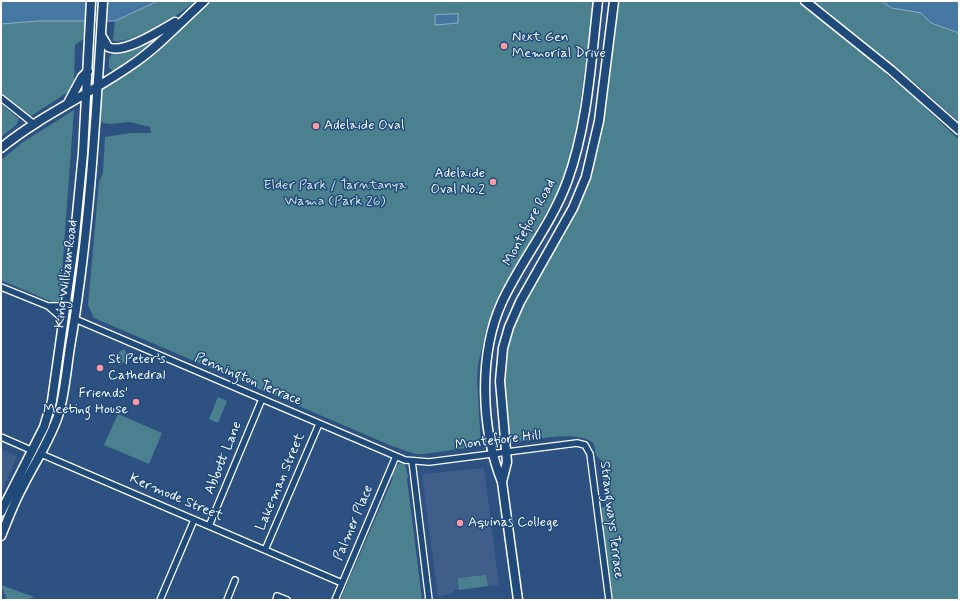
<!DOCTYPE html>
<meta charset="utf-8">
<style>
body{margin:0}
#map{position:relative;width:960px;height:601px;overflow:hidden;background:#2d5180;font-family:Mynerve,sans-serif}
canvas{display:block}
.frame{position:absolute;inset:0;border:2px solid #fff;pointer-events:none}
</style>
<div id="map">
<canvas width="960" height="601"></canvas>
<div class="frame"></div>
</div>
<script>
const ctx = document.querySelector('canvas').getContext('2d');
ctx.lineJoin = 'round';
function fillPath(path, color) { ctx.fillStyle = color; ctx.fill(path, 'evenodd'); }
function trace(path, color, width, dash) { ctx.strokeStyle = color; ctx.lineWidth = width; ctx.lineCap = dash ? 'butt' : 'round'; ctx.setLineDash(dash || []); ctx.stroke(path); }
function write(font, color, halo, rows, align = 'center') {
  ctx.font = font + ' Mynerve,sans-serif'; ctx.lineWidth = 3; ctx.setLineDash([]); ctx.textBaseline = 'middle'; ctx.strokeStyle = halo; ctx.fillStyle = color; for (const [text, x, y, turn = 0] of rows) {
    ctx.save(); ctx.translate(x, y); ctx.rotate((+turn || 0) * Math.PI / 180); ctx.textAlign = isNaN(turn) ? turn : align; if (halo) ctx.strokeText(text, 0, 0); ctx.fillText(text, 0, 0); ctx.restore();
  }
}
fillPath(new Path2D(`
 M 1,449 L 17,457 L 1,493 Z
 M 484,468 L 499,585 L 454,590 L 454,593 L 438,597 L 422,474 Z`), '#415d8a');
fillPath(new Path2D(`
 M 1,1 L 91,1 L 90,34 L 75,45 L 74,86 L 71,90 L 31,116 L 24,114 L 1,95 Z
 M 158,1 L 196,1 C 177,16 137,43 113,41 L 115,21 Z
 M 209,1 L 594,1 L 578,119 L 573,147 L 561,186 L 500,296 L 486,330 L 478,365 L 477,380 L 481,446 L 424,454 L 415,454 L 392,446 L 94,318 L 88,305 L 99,182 L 103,173 L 105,137 L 131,133 L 151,133 L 150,127 L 130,122 L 111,124 L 102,123 L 100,117 L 102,90 L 134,68 Z
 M 618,1 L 798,1 L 887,70 L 885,73 L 894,81 L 896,80 L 959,140 L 959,600 L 613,600 L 600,508 L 606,506 L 601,460 L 596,455 L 594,444 C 581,429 534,440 515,442 L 507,439 L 502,366 L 509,331 L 577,206 L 609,67 Z
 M 810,1 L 959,1 L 959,122 L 920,87 Z
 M 163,34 L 120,67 L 113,71 L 109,67 L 109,59 L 113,52 L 122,52 Z
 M 1,104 L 19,119 L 16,125 L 1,137 Z
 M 74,110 L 60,300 L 57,304 L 1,280 L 1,160 L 23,142 Z
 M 124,349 L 130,360 L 119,365 L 114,355 Z
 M 218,397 L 227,401 L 218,423 L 209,419 Z
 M 118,414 L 162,433 L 149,464 L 104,445 Z
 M 400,463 L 405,464 L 408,477 L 407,479 L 422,600 L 340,600 L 393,478 L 391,476 L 396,466 Z
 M 486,575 L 488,586 L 459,590 L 458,578 Z
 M 1,585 L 34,597 L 27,600 L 7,600 Z`), '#4b818f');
const water = new Path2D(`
 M 1,1 L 158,1 L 115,21 L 38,21 L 1,24 Z
 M 882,1 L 959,1 L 959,33 L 931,23 L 921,13 L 892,8 Z
 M 458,14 L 458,23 L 435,25 L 435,15 Z`);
fillPath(water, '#4477a2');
trace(water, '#8fadc7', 1);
const street = new Path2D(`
 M 1,98 L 34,124
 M 1,287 L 48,306 L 64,320
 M 48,306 L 61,306 L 65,301
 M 75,319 L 405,460 L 429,462 L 577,443 L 585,445 L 590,454 L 609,600
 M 1,437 L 33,451
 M 41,454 L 342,583
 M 412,461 L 429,600
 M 209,526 L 262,399
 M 265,550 L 319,424
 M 160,600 L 194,520
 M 227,600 L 235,580
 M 276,600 L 277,596 L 287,600
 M 335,600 L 396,456`);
const secondary = new Path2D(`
 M 805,1 L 891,70 L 959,130
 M 101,35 L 108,47 C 123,55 161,30 175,22
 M 68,103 L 82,77 L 88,71
 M 1,148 C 40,116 88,95 130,66 C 157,48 180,23 204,1
 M 502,482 L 507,462 L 500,381 L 503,348 L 509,327 L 520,302 L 573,208 L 586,177 L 599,121 L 614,1
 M 1,512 L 44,427 L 52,401 L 74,245 L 83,153 L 91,1
 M 1,536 C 8,519 14,502 23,486 C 35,462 51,439 59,413 C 66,388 67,361 72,335 C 90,225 96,113 103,1
 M 518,600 L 502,482 C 481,429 478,355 502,302 C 521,261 551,225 567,182 C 588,125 591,61 598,1`);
trace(street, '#fff', 8);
trace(secondary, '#fff', 11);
trace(street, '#1f4a7a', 5.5);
trace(secondary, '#1f4a7a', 8);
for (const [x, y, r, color] of [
 [504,46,4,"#ff9aa2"],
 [316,126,4,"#ff9aa2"],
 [493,182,4,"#ff9aa2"],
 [100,368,4,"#ff9aa2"],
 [136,402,4,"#ff9aa2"],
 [460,523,4,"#ff9aa2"]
]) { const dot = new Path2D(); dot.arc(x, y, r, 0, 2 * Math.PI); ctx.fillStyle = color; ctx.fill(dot); trace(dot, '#1f4a7a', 1.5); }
write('14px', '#fff', '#1f4a7a', [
 ["Next Gen",512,38],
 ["Memorial Drive",512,54],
 ["Adelaide Oval",324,126],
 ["Adelaide",485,174,"right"],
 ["Oval No.2",485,190,"right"],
 ["St Peter’s",108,360],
 ["Cathedral",108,376],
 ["Friends'",128,394,"right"],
 ["Meeting House",128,410,"right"],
 ["Aquinas College",468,523]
], 'left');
write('14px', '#d2e0e3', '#1f4a7a', [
 ["Elder Park / Tarntanya",335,186],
 ["Wama (Park 26)",335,202]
]);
write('14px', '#fff', '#1f4a7a', [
 ["Montefiore Road",530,223,-62],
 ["King William Road",67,274,-83],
 ["Pennington Terrace",248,380,23],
 ["Montefiore Hill",498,441,-7],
 ["Abbott Lane",224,458,-68],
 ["Lakeman Street",281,482,-67],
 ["Kermode Street",176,498,23],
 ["Strangways Terrace",611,520,83],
 ["Palmer Place",354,523,-67]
]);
</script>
